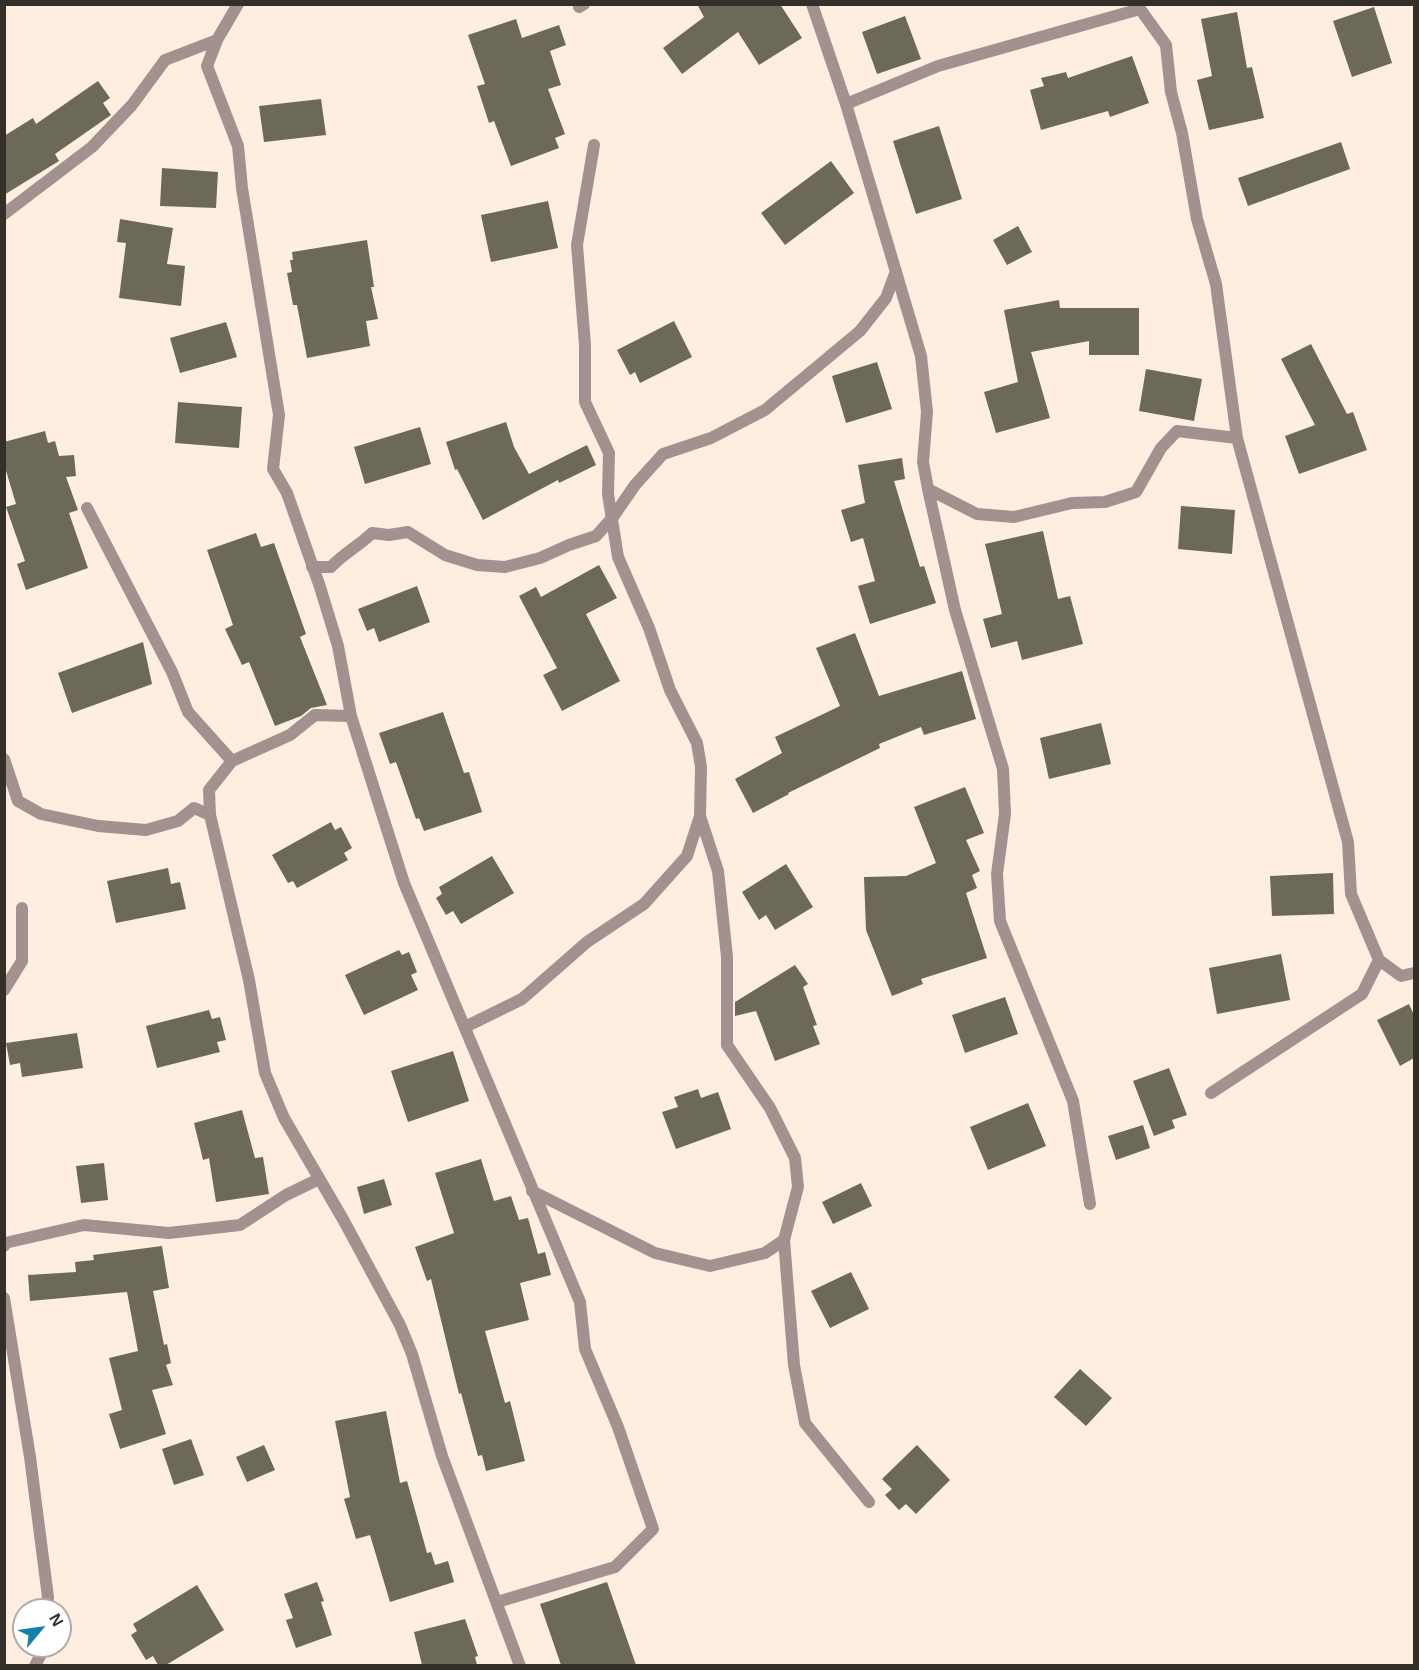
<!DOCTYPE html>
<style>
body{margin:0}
#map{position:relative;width:1419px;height:1670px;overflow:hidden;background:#feeee0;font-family:Helvetica,sans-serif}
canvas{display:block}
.frame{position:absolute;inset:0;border:6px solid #352f2a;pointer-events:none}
.north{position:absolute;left:12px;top:1598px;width:60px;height:60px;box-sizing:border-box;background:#fff;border:2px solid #aeacaa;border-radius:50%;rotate:61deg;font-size:16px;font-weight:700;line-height:24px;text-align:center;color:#352f2a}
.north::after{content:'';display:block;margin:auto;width:21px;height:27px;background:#1381a9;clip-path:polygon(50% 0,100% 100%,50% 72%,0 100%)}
</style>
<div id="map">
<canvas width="1419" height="1670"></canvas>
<div class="frame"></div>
<div class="north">N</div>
</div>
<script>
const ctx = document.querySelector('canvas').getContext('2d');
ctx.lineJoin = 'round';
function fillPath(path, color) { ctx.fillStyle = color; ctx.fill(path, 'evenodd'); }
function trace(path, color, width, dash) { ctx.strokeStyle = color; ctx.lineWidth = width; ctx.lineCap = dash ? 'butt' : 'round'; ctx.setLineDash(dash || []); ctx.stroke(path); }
fillPath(new Path2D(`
 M 697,4 L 780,4 L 802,38 L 759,65 L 738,32 L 682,74 L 663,48 L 704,17 Z
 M 1374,7 L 1392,63 L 1352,77 L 1333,21 Z
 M 1237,12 L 1247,68 L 1252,67 L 1264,118 L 1209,130 L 1197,80 L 1212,76 L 1201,19 Z
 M 905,16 L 921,59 L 877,74 L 862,32 Z
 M 516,19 L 522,38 L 559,25 L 566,45 L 550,51 L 561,85 L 548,89 L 565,134 L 555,138 L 559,148 L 511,166 L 494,121 L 489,123 L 477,86 L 485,84 L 468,35 Z
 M 1132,56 L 1149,103 L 1110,117 L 1108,111 L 1041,130 L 1030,90 L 1044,86 L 1041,78 L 1066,72 L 1068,78 Z
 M 98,81 L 110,98 L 103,103 L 111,115 L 55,154 L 59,161 L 4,195 L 4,136 L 33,118 L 36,124 Z
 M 321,99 L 326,135 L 264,142 L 259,106 Z
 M 939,126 L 962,199 L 916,214 L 893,141 Z
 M 1341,142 L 1350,169 L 1248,206 L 1238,178 Z
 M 831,161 L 854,193 L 785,245 L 761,213 Z
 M 162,168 L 218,172 L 216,208 L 160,206 Z
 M 548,201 L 558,248 L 491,262 L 481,215 Z
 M 120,219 L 173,228 L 167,264 L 185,266 L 181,306 L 119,298 L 126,243 L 117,242 Z
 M 1018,226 L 1032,252 L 1007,265 L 993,240 Z
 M 367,240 L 374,287 L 371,287 L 378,319 L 366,321 L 370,346 L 307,358 L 297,305 L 293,305 L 287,273 L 292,272 L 290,260 L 293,260 L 292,252 Z
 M 1059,300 L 1060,308 L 1139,308 L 1139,355 L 1089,355 L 1089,341 L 1031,352 L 1050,418 L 996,433 L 984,392 L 1018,382 L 1004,310 Z
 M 674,321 L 692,357 L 640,383 L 635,372 L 630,375 L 617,350 Z
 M 226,322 L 237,357 L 180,373 L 170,338 Z
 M 1311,344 L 1347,414 L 1353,412 L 1367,450 L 1299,474 L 1285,436 L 1315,425 L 1281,359 Z
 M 877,362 L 892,409 L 846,423 L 832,376 Z
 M 1146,369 L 1202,379 L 1194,421 L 1139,411 Z
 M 178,402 L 242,407 L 239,448 L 175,443 Z
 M 506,422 L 514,447 L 529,474 L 587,445 L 596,465 L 559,483 L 558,480 L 483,520 L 457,469 L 455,470 L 446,442 Z
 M 420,427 L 431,464 L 365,484 L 354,447 Z
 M 45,431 L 48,443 L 55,441 L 59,456 L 74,455 L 76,476 L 66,477 L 78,510 L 69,513 L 88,568 L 26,590 L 17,564 L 25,561 L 6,507 L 16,504 L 4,464 L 4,442 Z
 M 902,458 L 905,479 L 894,481 L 920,567 L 924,566 L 936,603 L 870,624 L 858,586 L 875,581 L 863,538 L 851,542 L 841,510 L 865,503 L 858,465 Z
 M 1181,506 L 1235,510 L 1232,554 L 1178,549 Z
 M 1043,531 L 1058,599 L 1070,596 L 1083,644 L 1022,660 L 1017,641 L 991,648 L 983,619 L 1002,614 L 985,544 Z
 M 256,533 L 261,547 L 274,543 L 306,634 L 300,637 L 327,705 L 311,708 L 301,716 L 275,726 L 249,662 L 242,665 L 225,629 L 233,625 L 207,550 Z
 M 599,565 L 617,598 L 586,614 L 620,681 L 562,711 L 543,675 L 557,668 L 519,596 L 536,587 L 541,597 Z
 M 417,586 L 430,622 L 379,642 L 374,628 L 367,631 L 358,609 Z
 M 855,633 L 879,696 L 962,671 L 976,719 L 924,735 L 921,727 L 879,744 L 880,748 L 788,793 L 789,794 L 753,813 L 735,779 L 782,753 L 775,737 L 840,706 L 816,648 Z
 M 143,642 L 152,684 L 72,713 L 58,673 Z
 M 443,712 L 464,773 L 469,772 L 482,812 L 424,831 L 419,818 L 416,819 L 396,762 L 390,764 L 379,733 Z
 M 1101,723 L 1111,764 L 1049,779 L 1040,738 Z
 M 965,787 L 984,833 L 966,840 L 980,871 L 972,875 L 977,888 L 966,893 L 987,958 L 921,979 L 923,984 L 892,996 L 866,930 L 864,877 L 906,876 L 936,863 L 914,807 Z
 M 331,822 L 335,830 L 341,827 L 352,848 L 344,853 L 348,860 L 297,888 L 293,881 L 288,883 L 272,855 Z
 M 492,856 L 514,893 L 461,924 L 453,911 L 446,915 L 436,898 L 442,894 L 439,887 Z
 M 786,864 L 813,907 L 775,930 L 766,915 L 759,920 L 742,892 Z
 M 168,868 L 171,884 L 180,882 L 186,909 L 116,923 L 107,881 Z
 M 1333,873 L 1334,914 L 1272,916 L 1270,876 Z
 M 399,950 L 402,955 L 409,952 L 417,972 L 411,975 L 418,990 L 364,1015 L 345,975 Z
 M 1281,954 L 1290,1000 L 1217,1014 L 1209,968 Z
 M 795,965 L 808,984 L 803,987 L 817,1025 L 813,1026 L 820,1044 L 775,1061 L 756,1011 L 735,1016 L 735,1002 Z
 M 1005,997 L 1018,1034 L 965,1053 L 952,1015 Z
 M 1409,1004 L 1414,1015 L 1414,1058 L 1400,1066 L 1377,1020 Z
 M 209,1010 L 212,1019 L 220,1017 L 226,1040 L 217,1042 L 220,1052 L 157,1068 L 146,1026 Z
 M 77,1033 L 83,1068 L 22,1077 L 20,1063 L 10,1065 L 6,1043 Z
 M 453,1051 L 469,1101 L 408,1122 L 391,1071 Z
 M 1169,1068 L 1187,1115 L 1172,1120 L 1175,1128 L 1154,1136 L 1133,1081 Z
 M 698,1089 L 701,1098 L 718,1092 L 731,1129 L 676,1149 L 662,1112 L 678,1107 L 674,1097 Z
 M 1028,1103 L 1046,1146 L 988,1170 L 970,1127 Z
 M 242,1110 L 255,1158 L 263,1157 L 269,1194 L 216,1202 L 209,1158 L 203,1160 L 194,1123 Z
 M 1143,1125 L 1150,1148 L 1116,1160 L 1108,1136 Z
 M 481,1159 L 494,1201 L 511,1196 L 519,1220 L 528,1218 L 538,1254 L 545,1252 L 551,1275 L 520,1283 L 529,1320 L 485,1331 L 505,1403 L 510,1401 L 525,1461 L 486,1471 L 482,1455 L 478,1456 L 461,1393 L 459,1394 L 431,1279 L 427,1281 L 415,1247 L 454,1233 L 435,1173 Z
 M 104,1163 L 108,1200 L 81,1203 L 76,1166 Z
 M 384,1179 L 392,1205 L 364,1214 L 357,1187 Z
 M 861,1183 L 872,1206 L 833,1224 L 822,1202 Z
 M 162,1246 L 169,1288 L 153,1291 L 164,1345 L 167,1344 L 171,1363 L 166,1365 L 173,1385 L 152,1390 L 166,1434 L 120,1449 L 109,1414 L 122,1410 L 109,1358 L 138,1351 L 127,1292 L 30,1301 L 28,1275 L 76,1272 L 75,1262 L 94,1260 L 93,1255 Z
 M 851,1272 L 869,1309 L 830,1328 L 811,1291 Z
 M 1080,1369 L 1112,1398 L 1086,1426 L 1054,1397 Z
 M 386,1411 L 400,1483 L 407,1481 L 427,1553 L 431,1552 L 435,1565 L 448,1561 L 454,1582 L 390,1602 L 370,1535 L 356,1539 L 344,1499 L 350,1497 L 335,1421 Z
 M 191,1439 L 204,1475 L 174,1485 L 162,1449 Z
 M 264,1445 L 275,1470 L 247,1482 L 236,1457 Z
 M 917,1445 L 950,1480 L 916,1514 L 906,1504 L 899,1510 L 885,1495 L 892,1489 L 882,1479 Z
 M 317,1582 L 324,1601 L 321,1602 L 332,1635 L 296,1648 L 286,1620 L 293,1618 L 284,1594 Z
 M 607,1582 L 636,1665 L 561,1665 L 540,1604 Z
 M 197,1585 L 224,1630 L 166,1665 L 158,1665 L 153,1656 L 146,1660 L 131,1635 L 137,1631 L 133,1624 Z
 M 465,1619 L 478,1656 L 475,1657 L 477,1665 L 422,1665 L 414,1632 Z`), '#6c6958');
trace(new Path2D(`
 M 238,4 L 217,40 L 207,66 L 238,146 L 242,188 L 279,415 L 273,469 L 287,493 L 320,587 L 338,646 L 351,716 L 404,883 L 580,1302 L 585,1349 L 618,1427 L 653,1529 L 615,1567 L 497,1602
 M 812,4 L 846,104 L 921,356 L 927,412 L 923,462 L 928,489 L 955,610 L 1003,769 L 1005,814 L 997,874 L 1000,921 L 1073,1101 L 1090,1204
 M 579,7 L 584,4
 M 846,104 L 938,66 L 1140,9 L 1166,45 L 1171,92 L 1182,133 L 1197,219 L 1216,284 L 1237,438 L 1348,842 L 1351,894 L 1379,960 L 1401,976 L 1414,973
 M 4,214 L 92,147 L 132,105 L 165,60 L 217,40
 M 928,489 L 977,514 L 1014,517 L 1072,503 L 1105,502 L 1136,492 L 1161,448 L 1177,431 L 1237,438
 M 87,508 L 172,672 L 188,712 L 232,761
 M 312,567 L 331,567 C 344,553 359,546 372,533 L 389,535 L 408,532 L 445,555 L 477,565 L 505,567 L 540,558 L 569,545 L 596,536 L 613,517 L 635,485 L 663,454 L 711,438 L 765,410 L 860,331 L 886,298 L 896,271
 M 351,716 L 315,715 L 290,735 L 232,761 L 209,790 L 210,815 L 249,980 L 265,1073 L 284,1118 L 344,1221 L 400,1325 L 412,1354 L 442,1456 L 520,1666
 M 4,759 L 18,801 L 41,814 L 98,826 L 146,830 L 178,821 L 194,808 L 210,815
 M 4,990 L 22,961 L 22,908
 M 465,1027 L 522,999 L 587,942 L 644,904 L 687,856 L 700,816 L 701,767 L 697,743 L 670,690 L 649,628 L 618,557 L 608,494 L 609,453 L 585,402 L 585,345 L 577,245 L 594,145
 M 1211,1093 L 1362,994 L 1379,960
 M 532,1191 L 655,1253 L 710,1266 L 765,1253 L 784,1240 L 798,1187 L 795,1158 L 770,1108 L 727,1045 L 727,957 L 718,871 L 700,816
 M 784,1240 L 794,1365 L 805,1423 L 869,1502
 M 4,1246 L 5,1243 L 84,1225 L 169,1233 L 240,1225 L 286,1195 L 319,1179
 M 4,1298 L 30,1457 L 48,1597 L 46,1610
 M 35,1666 L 42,1652 L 43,1646`), '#a1928f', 12);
</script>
